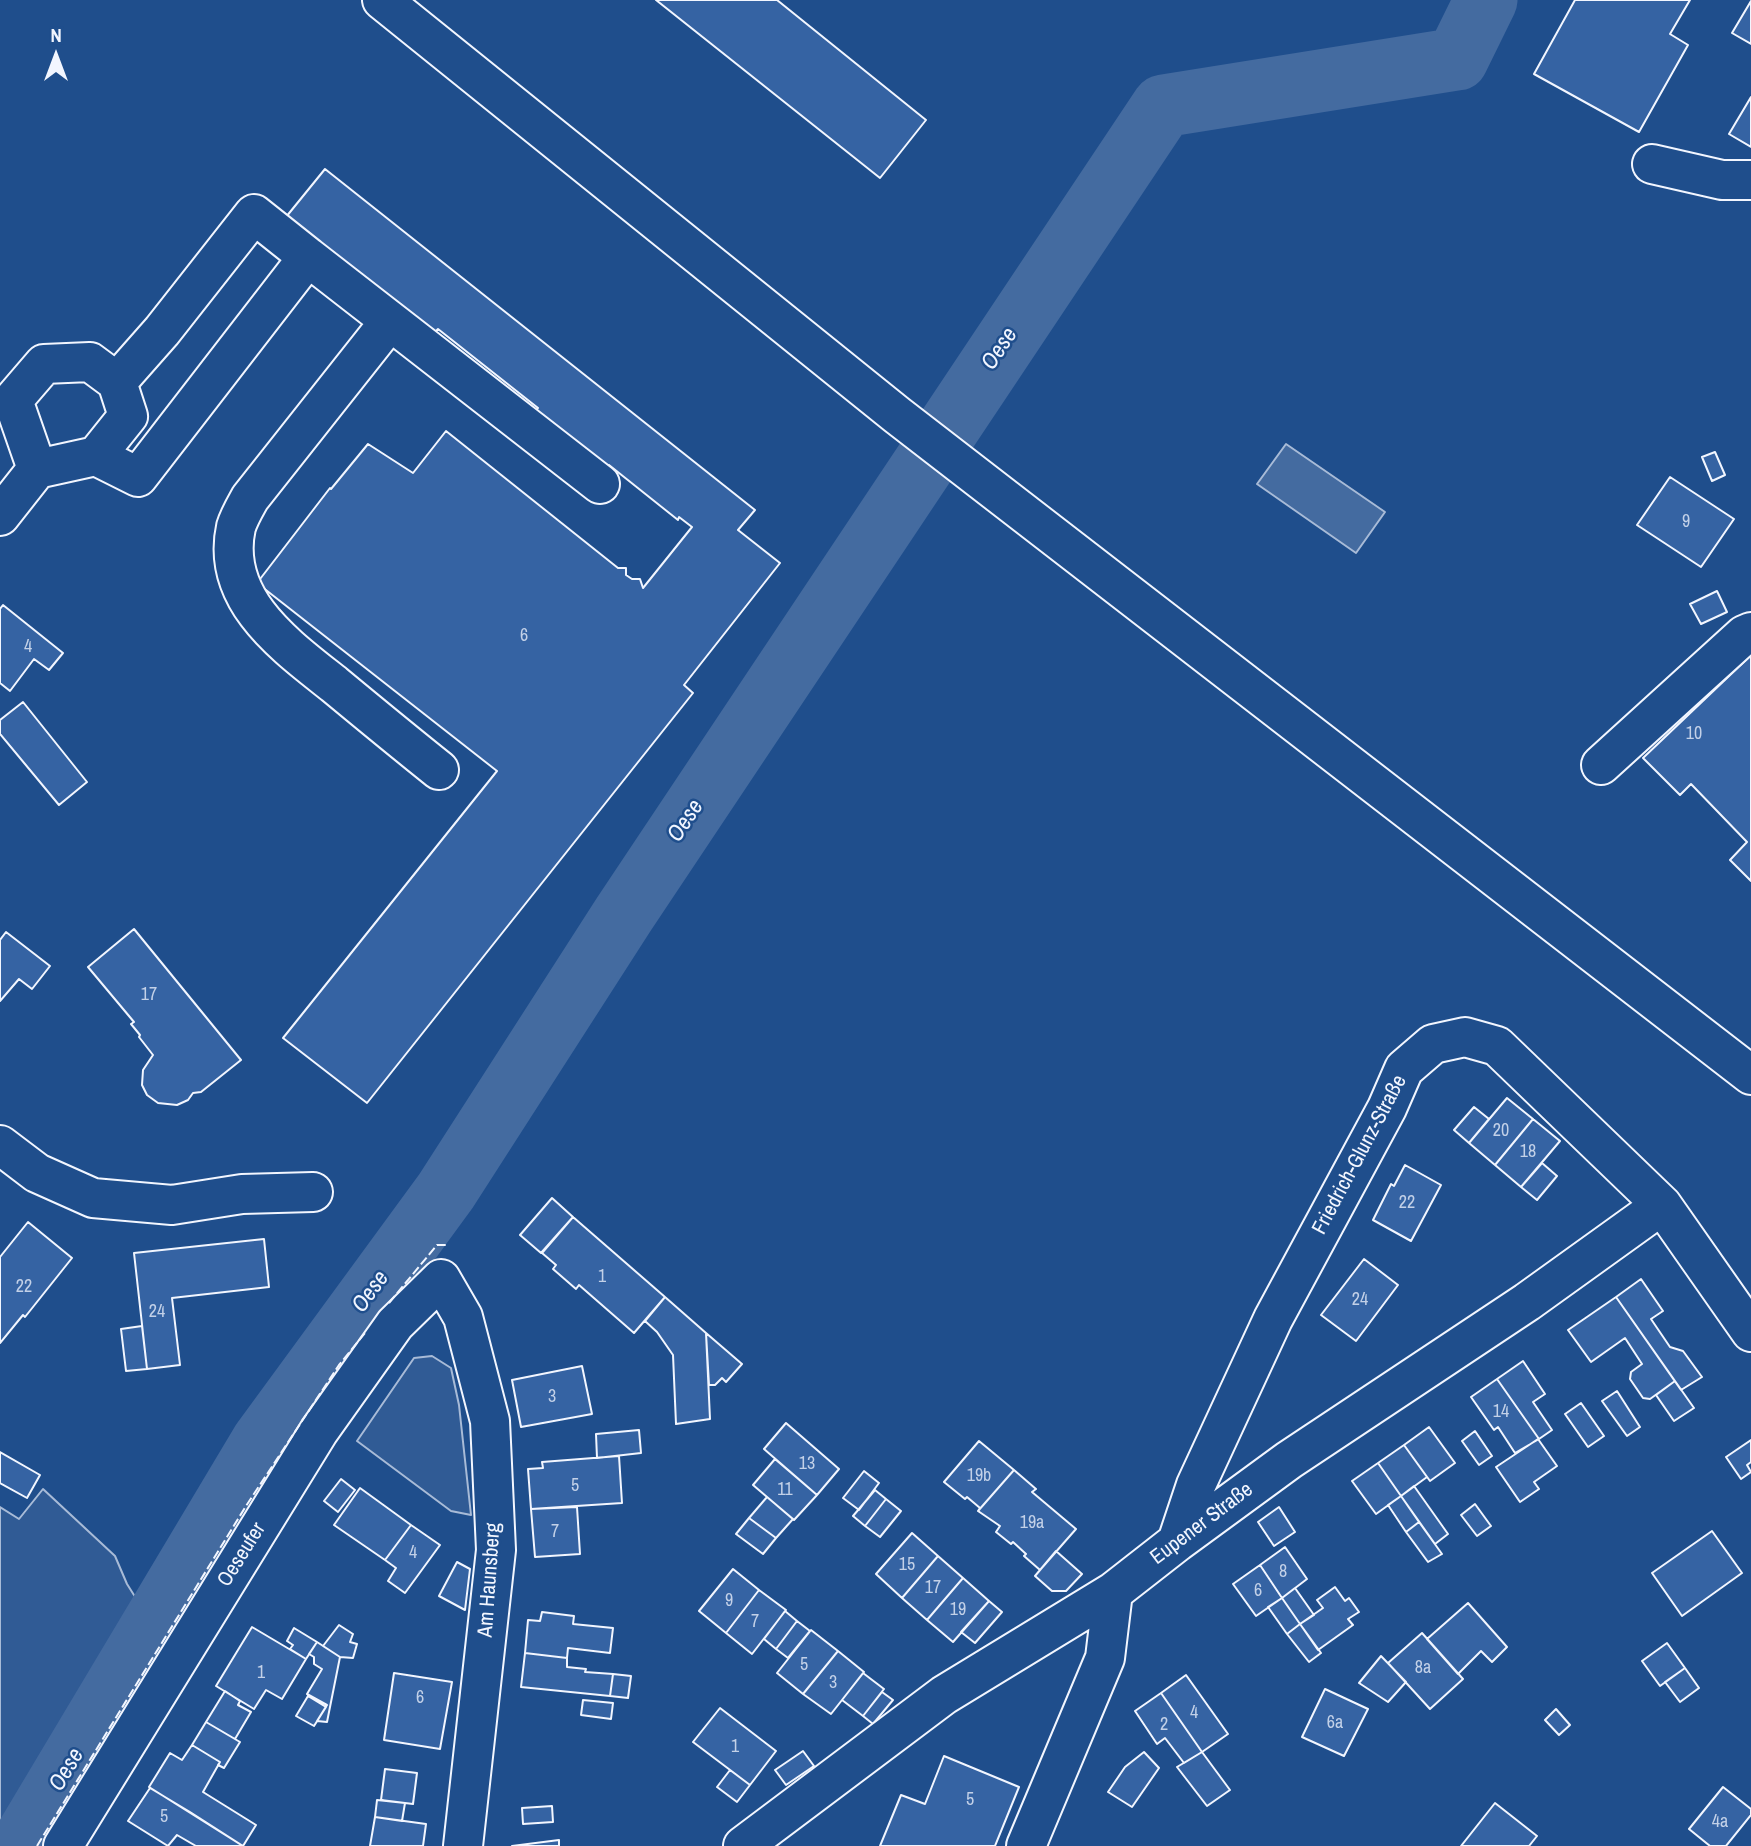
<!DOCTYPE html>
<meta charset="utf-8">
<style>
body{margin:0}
#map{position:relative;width:1751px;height:1846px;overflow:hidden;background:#1f4e8c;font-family:"Archivo Narrow",sans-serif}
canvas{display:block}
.north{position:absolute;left:21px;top:21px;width:70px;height:70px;-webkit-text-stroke:5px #1f4e8c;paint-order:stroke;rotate:0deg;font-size:19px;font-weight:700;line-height:28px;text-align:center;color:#f2f6ff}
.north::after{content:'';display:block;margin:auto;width:24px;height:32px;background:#f2f6ff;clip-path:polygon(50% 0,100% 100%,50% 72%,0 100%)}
</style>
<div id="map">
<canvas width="1751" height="1846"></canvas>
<div class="north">N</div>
</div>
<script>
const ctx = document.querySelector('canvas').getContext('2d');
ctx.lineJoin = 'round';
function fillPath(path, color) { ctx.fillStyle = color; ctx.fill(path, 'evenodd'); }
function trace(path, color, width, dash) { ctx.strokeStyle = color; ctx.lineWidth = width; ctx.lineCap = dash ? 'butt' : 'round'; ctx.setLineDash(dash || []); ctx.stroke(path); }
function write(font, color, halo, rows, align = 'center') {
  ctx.font = font + ' "Archivo Narrow",sans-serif'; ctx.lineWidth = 5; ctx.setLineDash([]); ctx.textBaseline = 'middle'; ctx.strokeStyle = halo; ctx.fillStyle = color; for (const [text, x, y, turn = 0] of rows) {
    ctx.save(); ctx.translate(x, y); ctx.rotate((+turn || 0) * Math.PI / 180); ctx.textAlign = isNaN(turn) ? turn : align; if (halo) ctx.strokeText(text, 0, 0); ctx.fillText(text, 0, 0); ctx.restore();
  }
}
const built = new Path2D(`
 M 432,1356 L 451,1368 L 459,1405 L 471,1515 L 451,1511 L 357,1441 L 414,1358 Z
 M 43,1489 L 115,1556 L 127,1584 L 139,1603 L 43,1751 L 0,1826 L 0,1507 L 19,1519 Z`);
fillPath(built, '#305b95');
trace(built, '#a8bbd7', 2);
const water = new Path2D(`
 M 1286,444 L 1385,512 L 1356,553 L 1257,484 Z`);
fillPath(water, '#446ba0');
trace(water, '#a8bbd7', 2);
trace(new Path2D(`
 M 21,1846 L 263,1441 L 446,1191 L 624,914 L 1163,106 L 1457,59 L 1486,0`), '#446ba0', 63);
const building = new Path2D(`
 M 656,0 L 777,0 L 926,120 L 880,178 Z
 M 1575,0 L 1690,0 L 1670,34 L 1688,45 L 1639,132 L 1534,74 Z
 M 1751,1 L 1751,44 L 1732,33 Z
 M 1751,97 L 1751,147 L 1729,134 Z
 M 325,169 L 755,510 L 738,530 L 780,563 L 684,685 L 693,693 L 367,1103 L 283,1038 L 497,771 L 257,583 L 330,488 L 331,489 L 368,444 L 413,473 L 446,431 L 618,568 L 626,568 L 626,575 L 632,579 L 640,579 L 643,588 L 692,527 L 679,517 L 678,520 L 609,465 L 606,468 L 535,412 L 538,408 L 438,329 L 433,334 L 286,217 Z
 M 1715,452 L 1725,475 L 1712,481 L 1702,457 Z
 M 1670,477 L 1734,519 L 1701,567 L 1637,525 Z
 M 1717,591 L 1727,612 L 1701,624 L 1690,604 Z
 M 3,605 L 63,653 L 49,670 L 34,659 L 10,691 L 0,683 L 0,609 Z
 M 1751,655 L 1751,881 L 1730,860 L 1747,842 L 1691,784 L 1680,795 L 1643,758 Z
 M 23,702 L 87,782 L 59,805 L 0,734 L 0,720 Z
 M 134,929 L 241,1060 L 201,1092 L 193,1093 L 188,1100 L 177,1105 L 158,1103 L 147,1095 L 142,1085 L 143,1070 L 153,1055 L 139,1037 L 140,1035 L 131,1024 L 134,1022 L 88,967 Z
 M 6,932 L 50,966 L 32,989 L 19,979 L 0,1001 L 0,940 Z
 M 1507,1098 L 1533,1119 L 1495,1165 L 1469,1143 Z
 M 1474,1107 L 1489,1119 L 1469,1143 L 1454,1130 Z
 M 1533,1119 L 1560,1141 L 1521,1187 L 1495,1165 Z
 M 1542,1163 L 1557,1176 L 1537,1200 L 1521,1187 Z
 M 1405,1165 L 1441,1185 L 1411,1241 L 1373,1220 L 1391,1184 L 1394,1186 Z
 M 552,1198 L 573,1217 L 541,1253 L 520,1235 Z
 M 573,1217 L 665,1297 L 634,1333 L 579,1285 L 576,1289 L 553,1269 L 556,1265 L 542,1253 Z
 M 28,1222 L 72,1258 L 25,1317 L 23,1315 L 0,1343 L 0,1257 Z
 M 264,1239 L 269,1287 L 172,1298 L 180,1365 L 147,1369 L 134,1253 Z
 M 1364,1259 L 1398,1285 L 1356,1341 L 1321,1315 Z
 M 1641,1279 L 1663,1311 L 1651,1319 L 1670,1347 L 1683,1351 L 1702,1377 L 1681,1390 L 1616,1297 Z
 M 665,1297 L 706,1333 L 710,1419 L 676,1424 L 673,1355 L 657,1332 L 645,1321 Z
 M 1616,1297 L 1675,1381 L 1650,1399 L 1643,1398 L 1630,1379 L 1631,1372 L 1642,1364 L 1625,1338 L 1591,1362 L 1568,1330 Z
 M 142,1326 L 147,1369 L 126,1371 L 121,1329 Z
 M 706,1333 L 742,1364 L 726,1382 L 722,1378 L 715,1385 L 709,1385 Z
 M 1523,1361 L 1545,1394 L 1533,1402 L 1552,1430 L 1539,1439 L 1497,1379 Z
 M 582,1366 L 592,1414 L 521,1427 L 512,1380 Z
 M 1497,1379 L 1539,1439 L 1515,1453 L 1498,1427 L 1494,1430 L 1471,1397 Z
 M 1675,1381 L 1694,1408 L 1674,1421 L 1656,1395 Z
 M 1617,1391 L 1640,1427 L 1627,1436 L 1602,1401 Z
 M 1581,1403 L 1604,1436 L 1588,1447 L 1565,1414 Z
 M 786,1423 L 839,1469 L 817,1495 L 764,1449 Z
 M 1429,1427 L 1455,1463 L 1430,1481 L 1404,1445 Z
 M 639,1430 L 641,1453 L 597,1458 L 596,1434 Z
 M 1475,1431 L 1492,1456 L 1479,1465 L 1462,1441 Z
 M 1538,1439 L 1557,1466 L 1534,1482 L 1539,1489 L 1520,1502 L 1496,1467 Z
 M 1751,1440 L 1751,1462 L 1747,1465 L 1751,1472 L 1741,1479 L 1726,1457 Z
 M 979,1441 L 1014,1470 L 978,1511 L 980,1508 L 967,1497 L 965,1499 L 944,1482 Z
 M 1404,1445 L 1427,1477 L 1401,1496 L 1378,1463 Z
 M 0,1452 L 40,1475 L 27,1498 L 0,1483 Z
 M 619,1456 L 622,1503 L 531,1509 L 528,1469 L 543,1468 L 542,1462 Z
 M 775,1459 L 817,1495 L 794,1520 L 753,1485 Z
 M 1378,1463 L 1401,1496 L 1376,1514 L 1352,1481 Z
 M 1014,1470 L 1036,1489 L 1032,1492 L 1076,1529 L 1040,1570 L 1024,1556 L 1026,1554 L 1013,1542 L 1011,1544 L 996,1532 L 1000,1526 L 978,1511 Z
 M 864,1471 L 879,1483 L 859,1510 L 843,1498 Z
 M 341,1479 L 355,1490 L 338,1512 L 324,1501 Z
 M 1414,1486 L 1448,1534 L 1435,1544 L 1401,1496 Z
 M 360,1488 L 411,1525 L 385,1560 L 334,1525 Z
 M 875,1490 L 886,1499 L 865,1526 L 853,1516 Z
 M 1401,1496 L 1419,1522 L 1406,1532 L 1388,1505 Z
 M 767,1497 L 793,1519 L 776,1538 L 749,1518 Z
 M 886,1499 L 901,1511 L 880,1537 L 865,1526 Z
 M 1475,1504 L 1491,1526 L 1477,1536 L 1461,1515 Z
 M 577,1507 L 580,1554 L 535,1557 L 531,1509 Z
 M 1279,1507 L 1295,1532 L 1274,1546 L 1258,1522 Z
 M 749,1518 L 776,1538 L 763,1554 L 736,1534 Z
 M 1419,1522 L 1442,1554 L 1428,1562 L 1406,1532 Z
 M 411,1525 L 440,1545 L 405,1593 L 388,1581 L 396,1568 L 385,1560 Z
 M 1712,1531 L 1742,1573 L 1682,1616 L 1652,1573 Z
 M 912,1533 L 938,1556 L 902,1598 L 876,1574 Z
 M 1285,1547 L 1307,1579 L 1282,1598 L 1260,1565 Z
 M 1056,1551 L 1082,1574 L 1066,1591 L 1052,1591 L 1035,1576 Z
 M 938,1556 L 963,1578 L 927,1620 L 902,1598 Z
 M 457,1562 L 470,1569 L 465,1610 L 439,1596 Z
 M 1260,1565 L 1282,1598 L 1256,1616 L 1233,1584 Z
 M 733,1569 L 759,1590 L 726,1633 L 699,1611 Z
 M 963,1578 L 989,1601 L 953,1642 L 927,1620 Z
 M 1335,1587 L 1345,1601 L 1349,1598 L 1359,1612 L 1348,1619 L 1353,1625 L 1318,1650 L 1300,1624 L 1323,1608 L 1317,1600 Z
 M 1295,1588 L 1314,1615 L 1300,1624 L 1282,1598 Z
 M 759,1590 L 786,1610 L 752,1654 L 726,1633 Z
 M 1282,1598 L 1300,1624 L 1287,1634 L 1268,1607 Z
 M 989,1601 L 1002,1612 L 975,1643 L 961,1632 Z
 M 1468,1603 L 1507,1647 L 1492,1662 L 1481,1651 L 1458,1674 L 1427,1639 Z
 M 785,1611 L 797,1621 L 776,1649 L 764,1639 Z
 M 542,1612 L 574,1616 L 573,1624 L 613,1628 L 610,1653 L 568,1648 L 567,1658 L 525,1653 L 528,1620 L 540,1621 Z
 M 797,1621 L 810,1631 L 788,1658 L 776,1649 Z
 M 1300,1624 L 1321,1653 L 1309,1662 L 1287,1634 Z
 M 339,1625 L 353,1634 L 350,1642 L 357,1644 L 353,1658 L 340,1657 L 323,1646 Z
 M 252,1627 L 306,1659 L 282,1699 L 266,1690 L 254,1709 L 216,1686 Z
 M 294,1628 L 317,1642 L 306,1659 L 290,1649 L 293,1645 L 287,1641 Z
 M 811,1630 L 838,1651 L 803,1694 L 777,1673 Z
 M 1422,1633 L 1463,1679 L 1430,1709 L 1388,1663 Z
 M 317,1642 L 340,1657 L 327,1722 L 317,1721 L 327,1705 L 307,1694 L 322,1669 L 314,1664 L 314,1657 L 309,1654 Z
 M 1667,1643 L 1685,1668 L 1660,1686 L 1642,1661 Z
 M 838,1651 L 864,1672 L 831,1714 L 803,1694 Z
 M 525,1653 L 567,1658 L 567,1667 L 586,1669 L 585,1672 L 613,1674 L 610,1696 L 521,1687 Z
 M 1381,1656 L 1406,1682 L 1388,1702 L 1359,1683 Z
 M 1685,1668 L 1699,1688 L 1680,1702 L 1665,1682 Z
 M 394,1673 L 452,1682 L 440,1749 L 384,1740 Z
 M 863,1673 L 884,1689 L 863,1716 L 842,1700 Z
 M 613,1674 L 631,1676 L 628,1698 L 610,1696 Z
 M 1186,1675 L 1228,1734 L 1202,1752 L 1161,1693 Z
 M 1325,1689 L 1368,1709 L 1344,1756 L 1302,1737 Z
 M 225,1691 L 240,1701 L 238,1705 L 251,1712 L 235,1739 L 206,1722 Z
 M 882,1692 L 893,1700 L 873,1724 L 863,1716 Z
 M 1161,1693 L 1202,1752 L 1184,1763 L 1165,1738 L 1157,1744 L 1135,1711 Z
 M 308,1696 L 326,1707 L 314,1726 L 296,1716 Z
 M 583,1700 L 613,1703 L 611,1719 L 581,1715 Z
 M 720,1708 L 776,1751 L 750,1785 L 693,1742 Z
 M 1556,1709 L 1570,1725 L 1559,1735 L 1545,1720 Z
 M 206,1722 L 240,1742 L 224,1768 L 218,1765 L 220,1762 L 192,1745 Z
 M 192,1745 L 220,1762 L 203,1792 L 256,1825 L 243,1846 L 149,1787 L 170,1753 L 182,1760 Z
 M 803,1751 L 814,1766 L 786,1785 L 775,1770 Z
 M 1144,1752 L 1159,1768 L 1132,1807 L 1108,1792 L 1125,1767 Z
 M 1202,1752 L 1230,1790 L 1207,1806 L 1177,1767 Z
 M 944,1756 L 1019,1787 L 995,1846 L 880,1846 L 901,1795 L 925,1804 Z
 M 385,1769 L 417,1773 L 413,1804 L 381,1800 Z
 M 730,1770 L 750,1785 L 737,1802 L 717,1787 Z
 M 1723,1787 L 1751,1809 L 1751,1815 L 1726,1846 L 1710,1846 L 1689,1829 Z
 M 150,1788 L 190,1812 L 243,1846 L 196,1846 L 177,1835 L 168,1846 L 128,1821 Z
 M 377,1800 L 405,1803 L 402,1821 L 375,1817 Z
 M 1495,1803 L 1537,1836 L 1529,1846 L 1461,1846 Z
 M 552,1806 L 553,1822 L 523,1824 L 522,1808 Z
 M 375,1817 L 426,1824 L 423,1846 L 370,1846 Z
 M 559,1840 L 559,1846 L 512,1846 Z`);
fillPath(building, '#3563a3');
trace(building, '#f2f6ff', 2);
const minor = new Path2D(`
 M 1652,164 L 1722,180 L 1751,180
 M 308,257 L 600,484
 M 390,321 L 250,498 C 245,507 239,517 236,527 C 220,600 286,646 335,685 C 370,714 404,742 439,770
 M 96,456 L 138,477 L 308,257 L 254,214 L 162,331 L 117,382
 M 0,516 L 37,469 L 96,456 L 128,416 L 117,382 L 90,362 L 44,364 L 13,400 L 37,469
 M 1601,765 L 1744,635 L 1751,632
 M 0,1145 L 37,1173 L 93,1198 L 172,1205 L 242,1194 L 313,1192
 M 1177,1542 L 1196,1485 L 1273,1319 L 1387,1108 L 1404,1069 L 1433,1044 L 1465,1037 L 1497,1046 L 1662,1205 L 1751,1332
 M 63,1846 L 319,1431 L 395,1324 L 441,1279 L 463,1317 L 490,1421 L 496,1550 L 463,1846
 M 743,1846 L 944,1695 L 1113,1592 L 1177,1542 L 1289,1460 L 1527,1302 L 1662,1205
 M 1026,1846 L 1105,1658 L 1113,1592`);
const major = new Path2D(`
 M 382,0 L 897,415 L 1751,1075`);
trace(minor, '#f2f6ff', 42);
trace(major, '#f2f6ff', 42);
trace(minor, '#1f4e8c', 38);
trace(major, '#1f4e8c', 38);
trace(new Path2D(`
 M 389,1303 L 437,1245 L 449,1245
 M 37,1846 L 246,1506 L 339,1365 L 365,1333`), '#f2f6ff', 2, [9, 3.5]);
write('18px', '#c3d1e8', null, [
 ["9",1686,522],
 ["6",524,636],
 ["4",28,647],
 ["10",1694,734],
 ["17",149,995],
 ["20",1501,1131],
 ["18",1528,1152],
 ["22",1407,1203],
 ["1",602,1277],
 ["22",24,1287],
 ["24",1360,1300],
 ["24",157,1312],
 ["3",552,1397],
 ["14",1501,1412],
 ["13",807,1464],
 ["19b",979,1476],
 ["5",575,1486],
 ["11",785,1490],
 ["19a",1032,1523],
 ["7",555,1532],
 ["4",413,1553],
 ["15",907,1565],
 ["8",1283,1572],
 ["17",933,1588],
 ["6",1258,1591],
 ["9",729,1601],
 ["19",958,1610],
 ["7",755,1622],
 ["5",804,1665],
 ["8a",1423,1668],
 ["1",261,1673],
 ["3",833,1683],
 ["6",420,1698],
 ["4",1194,1713],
 ["6a",1335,1723],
 ["2",1164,1725],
 ["1",735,1747],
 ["5",970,1800],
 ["5",164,1817],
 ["4a",1720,1822]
]);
write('21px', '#f2f6ff', '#1f4e8c', [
 ["Friedrich-Glunz-Straße",1360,1155,-62],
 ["Eupener Straße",1202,1524,-37],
 ["Oeseufer",242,1555,-58],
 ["Am Haunsberg",490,1580,-86]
]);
write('italic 23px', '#f2f6ff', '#1f4e8c', [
 ["Oese",1000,349,-56],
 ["Oese",686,821,-56],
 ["Oese",371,1292,-54],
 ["Oese",67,1770,-59]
]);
</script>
